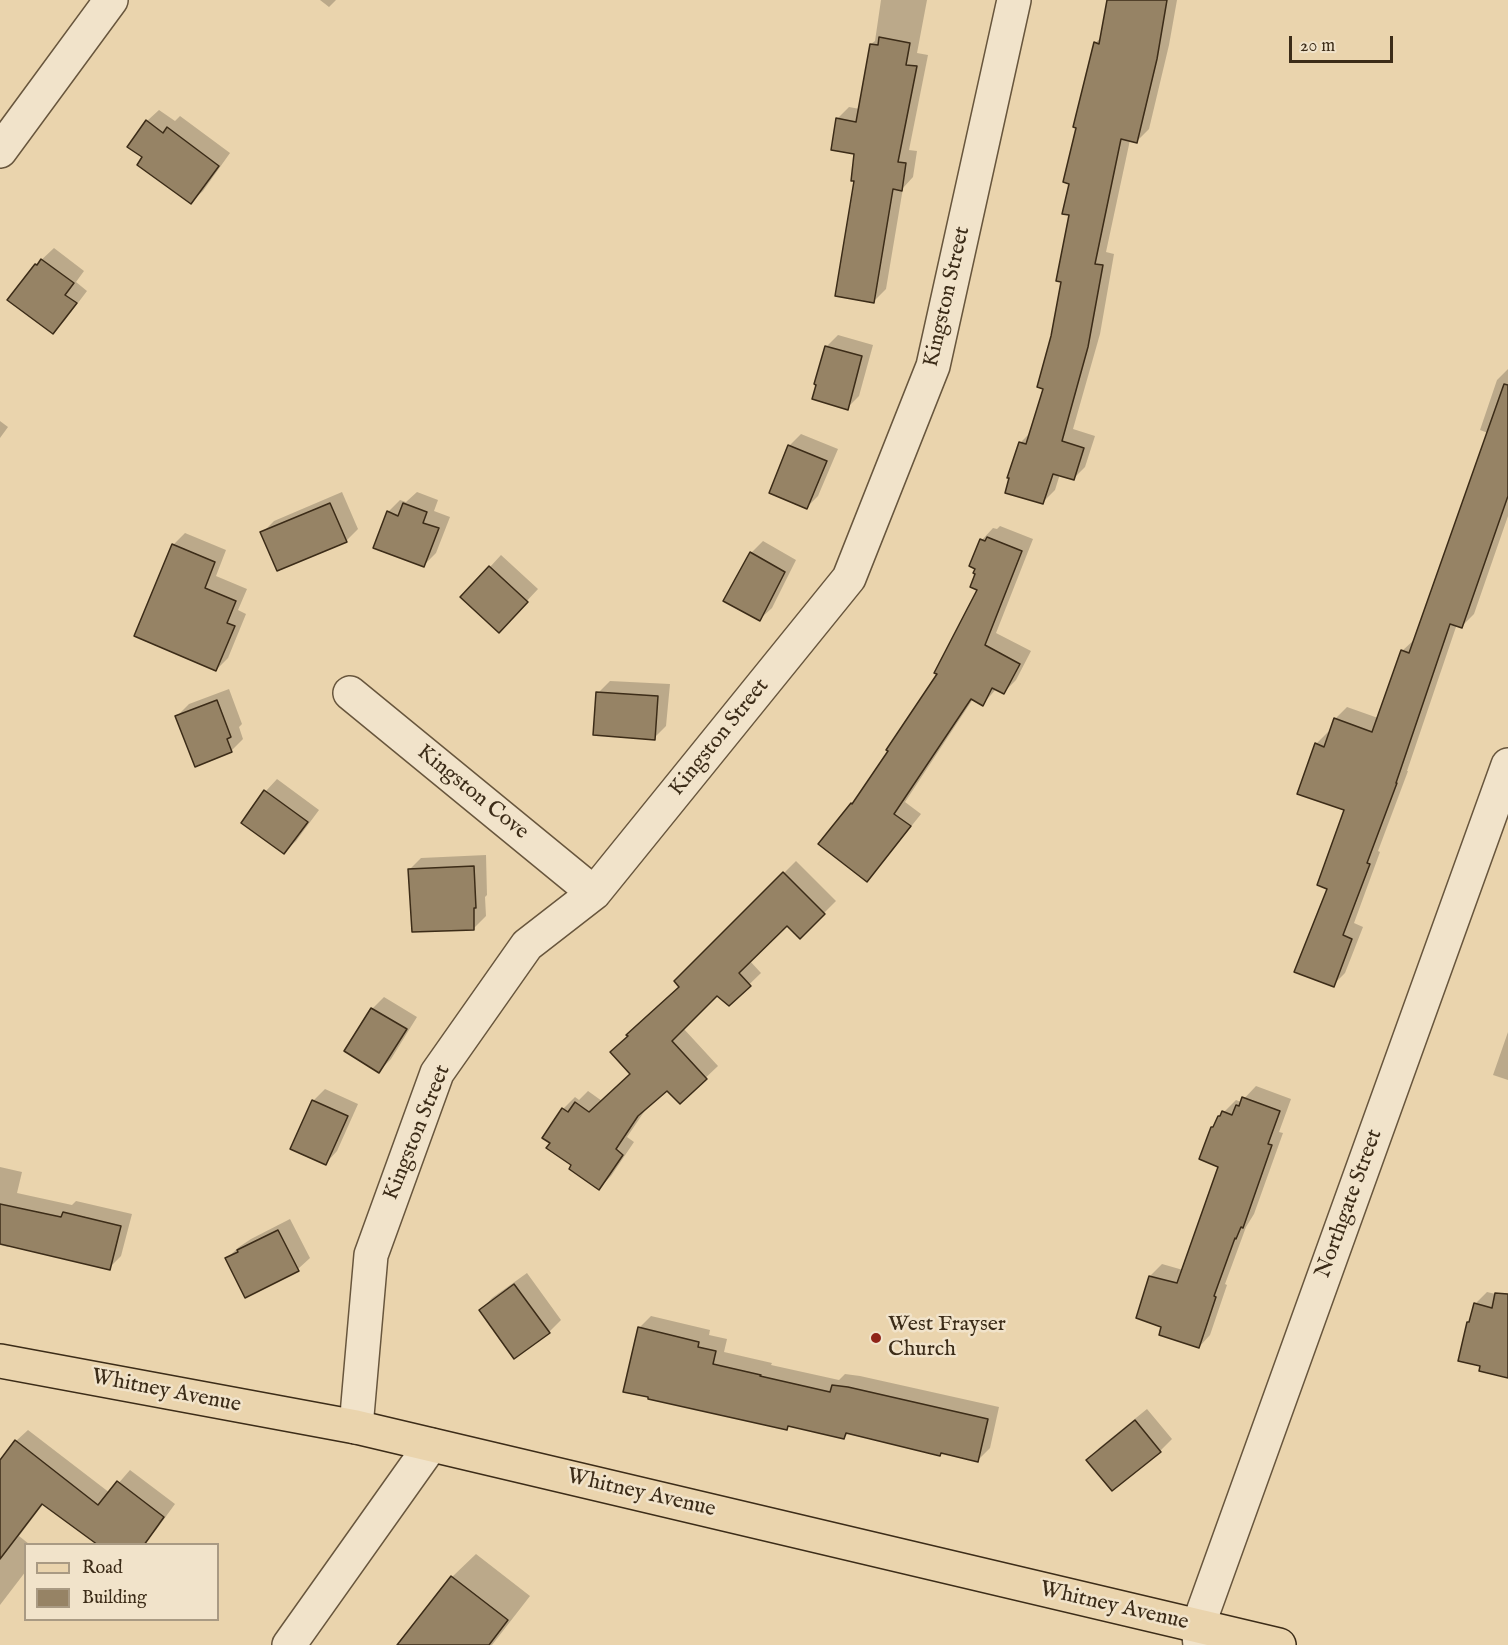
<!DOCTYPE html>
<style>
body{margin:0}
#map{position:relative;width:1508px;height:1645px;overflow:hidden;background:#ead4ad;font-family:"IM FELL English",serif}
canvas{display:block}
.legend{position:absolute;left:24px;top:1543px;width:195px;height:78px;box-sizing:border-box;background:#f1e3ca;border:2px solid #a99a83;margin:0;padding:8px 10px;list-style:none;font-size:18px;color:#3c2c18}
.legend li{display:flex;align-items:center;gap:12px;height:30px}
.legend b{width:30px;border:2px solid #a99a83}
.scale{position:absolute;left:1289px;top:36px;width:104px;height:27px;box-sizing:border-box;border:3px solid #3c2c18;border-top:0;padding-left:8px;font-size:18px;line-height:21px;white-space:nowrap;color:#3c2c18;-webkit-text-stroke:4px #f1e3ca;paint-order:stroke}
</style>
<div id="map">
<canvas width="1508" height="1645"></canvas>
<ul class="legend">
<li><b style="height:8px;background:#ead4ad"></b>Road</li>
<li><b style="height:16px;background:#968365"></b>Building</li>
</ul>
<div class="scale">20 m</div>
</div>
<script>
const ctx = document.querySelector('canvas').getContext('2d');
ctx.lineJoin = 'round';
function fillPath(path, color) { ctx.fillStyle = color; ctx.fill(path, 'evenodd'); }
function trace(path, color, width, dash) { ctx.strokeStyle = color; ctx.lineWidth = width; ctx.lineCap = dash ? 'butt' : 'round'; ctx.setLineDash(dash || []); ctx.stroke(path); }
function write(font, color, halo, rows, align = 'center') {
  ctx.font = font + ' "IM FELL English",serif'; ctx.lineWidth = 5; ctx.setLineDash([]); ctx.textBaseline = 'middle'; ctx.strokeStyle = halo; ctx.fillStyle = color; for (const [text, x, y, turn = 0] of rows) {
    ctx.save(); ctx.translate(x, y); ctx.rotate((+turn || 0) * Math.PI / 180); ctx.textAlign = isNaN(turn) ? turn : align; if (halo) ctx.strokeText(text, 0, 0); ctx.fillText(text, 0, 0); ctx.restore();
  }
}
fillPath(new Path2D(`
 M 320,0 L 336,0 L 329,7 Z
 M 881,0 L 927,0 L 917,53 L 928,55 L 909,150 L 917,151 L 913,177 L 903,188 L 886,289 L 874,301 L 855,180 L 856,153 L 837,119 L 849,107 L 860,109 L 871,44 L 875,41 Z
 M 1108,0 L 1177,0 L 1169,45 L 1149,129 L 1137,141 L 1130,140 L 1106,252 L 1114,254 L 1100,334 L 1073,429 L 1095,436 L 1085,467 L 1073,479 L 1060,474 L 1055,490 L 1043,502 L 1020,443 L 1032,431 L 1045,388 L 1063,281 L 1070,214 L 1095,43 L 1102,37 Z
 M 159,110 L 175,121 L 180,116 L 230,153 L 203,191 L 191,202 L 144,157 L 147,121 Z
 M 54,248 L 84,271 L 76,282 L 87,291 L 65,320 L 53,332 L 36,265 Z
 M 838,335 L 873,345 L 859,396 L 847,408 L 826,347 Z
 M 1508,369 L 1508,516 L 1474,614 L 1462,626 L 1457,624 L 1407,771 L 1408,771 L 1378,851 L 1380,852 L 1354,923 L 1363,927 L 1345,973 L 1333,985 L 1329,888 L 1346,810 L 1316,744 L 1328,732 L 1330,733 L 1335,719 L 1347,707 L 1378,718 L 1402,651 L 1415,639 L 1488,433 L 1480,430 L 1497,380 Z
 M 0,421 L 8,427 L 0,438 Z
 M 801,434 L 838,449 L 818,496 L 807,507 L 789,446 Z
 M 342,492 L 358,529 L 346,541 L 262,533 L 274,521 Z
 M 417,492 L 438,500 L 434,511 L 450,517 L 436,553 L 424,565 L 388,512 L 400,500 L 406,502 Z
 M 1000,526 L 1033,539 L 996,633 L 1031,651 L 1016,680 L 1004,692 L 997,688 L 983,704 L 973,699 L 905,802 L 921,814 L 878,868 L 867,880 L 852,804 L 857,799 L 939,673 L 979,590 L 977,573 L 982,540 L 993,528 L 997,529 Z
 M 185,533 L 226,550 L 216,576 L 247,589 L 238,610 L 246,614 L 228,658 L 216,670 L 173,545 Z
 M 763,541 L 796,560 L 772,608 L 760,619 L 751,553 Z
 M 501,555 L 538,589 L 510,619 L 490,567 Z
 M 610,681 L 670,684 L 666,726 L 654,738 L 598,693 Z
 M 229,689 L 242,724 L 239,727 L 243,739 L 231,751 L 177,716 L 189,704 Z
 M 277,779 L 319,810 L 296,841 L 284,852 L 243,822 L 266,791 Z
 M 486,855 L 487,895 L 485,897 L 486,916 L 474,928 L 409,870 L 421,858 Z
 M 796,861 L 836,901 L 800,937 L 787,924 L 749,960 L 761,973 L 729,1004 L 717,994 L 683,1028 L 718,1066 L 680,1102 L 667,1089 L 648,1106 L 627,1137 L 634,1142 L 611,1176 L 599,1188 L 573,1165 L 552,1142 L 563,1109 L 575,1097 L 579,1100 L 588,1091 L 602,1101 L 631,1073 L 681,986 L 676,981 Z
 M 384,997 L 417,1017 L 391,1059 L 379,1071 L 372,1009 Z
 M 1508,1032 L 1508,1080 L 1493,1075 Z
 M 1256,1086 L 1291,1099 L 1279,1132 L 1283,1133 L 1254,1214 L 1246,1227 L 1225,1284 L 1227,1285 L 1210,1335 L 1199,1347 L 1163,1326 L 1150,1276 L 1162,1264 L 1183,1270 L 1220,1166 L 1216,1124 L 1219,1117 L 1236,1100 L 1241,1102 Z
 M 325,1089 L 358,1104 L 337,1151 L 326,1163 L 313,1101 Z
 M 0,1167 L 22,1172 L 17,1193 L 72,1205 L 76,1201 L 132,1214 L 121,1256 L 109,1268 L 10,1245 L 8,1247 L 0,1245 Z
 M 290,1219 L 310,1258 L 298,1269 L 227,1258 L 239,1247 L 251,1239 Z
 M 527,1273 L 561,1320 L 549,1332 L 515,1357 L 481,1310 L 492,1298 Z
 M 1487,1292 L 1508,1297 L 1508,1377 L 1471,1320 L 1475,1304 Z
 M 651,1316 L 710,1330 L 709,1335 L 727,1339 L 724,1352 L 772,1363 L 771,1365 L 839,1380 L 845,1374 L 860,1376 L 999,1407 L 990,1448 L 978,1460 L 942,1452 L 940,1454 L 849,1432 L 844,1438 L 790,1425 L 787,1428 L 639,1328 Z
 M 1147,1409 L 1172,1439 L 1160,1451 L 1088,1460 L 1099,1448 Z
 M 28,1430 L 110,1493 L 130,1470 L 175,1504 L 156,1530 L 144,1542 L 44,1503 L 19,1536 L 29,1544 L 26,1544 L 26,1571 L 0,1605 L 0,1462 L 16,1441 Z
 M 476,1554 L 530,1596 L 492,1645 L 399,1645 L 452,1577 Z`), '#0003');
const building = new Path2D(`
 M 1107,0 L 1167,0 L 1157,59 L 1137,143 L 1121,139 L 1095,264 L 1103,265 L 1088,347 L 1062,441 L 1084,448 L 1074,480 L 1053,474 L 1043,504 L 1005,493 L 1009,478 L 1007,478 L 1019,442 L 1026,444 L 1043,389 L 1037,387 L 1051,336 L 1061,282 L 1056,281 L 1069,215 L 1062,214 L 1069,184 L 1063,182 L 1076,128 L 1073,127 L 1094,42 L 1099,44 Z
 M 879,37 L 910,43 L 906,65 L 917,66 L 898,162 L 906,163 L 902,191 L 893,189 L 874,303 L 835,296 L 854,181 L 851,181 L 854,154 L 831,150 L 836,118 L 856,122 L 870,44 L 878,45 Z
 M 146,120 L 163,133 L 167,127 L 219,166 L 191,204 L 137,165 L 142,157 L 127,147 Z
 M 41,259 L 74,283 L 65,295 L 77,303 L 53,334 L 7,300 L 35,264 L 37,265 Z
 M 825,346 L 862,356 L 848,410 L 812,399 L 816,385 L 814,384 Z
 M 1504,384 L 1508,385 L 1508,496 L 1462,628 L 1450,624 L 1396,783 L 1397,783 L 1367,863 L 1370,864 L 1343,935 L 1352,939 L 1334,987 L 1294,972 L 1327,889 L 1317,885 L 1344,810 L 1297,794 L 1315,743 L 1324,747 L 1334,718 L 1372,732 L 1401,650 L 1409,653 Z
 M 788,445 L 827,461 L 807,509 L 769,493 Z
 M 330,503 L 347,542 L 277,571 L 260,532 Z
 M 403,503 L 427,512 L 423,523 L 439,528 L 424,567 L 373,548 L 387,511 L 398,516 Z
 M 987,537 L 1022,551 L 985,645 L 1020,664 L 1004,694 L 992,688 L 983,706 L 971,699 L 894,814 L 911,826 L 867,882 L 818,844 L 851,803 L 852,804 L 888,751 L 886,750 L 937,674 L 934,673 L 977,590 L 970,587 L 975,574 L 973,573 L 975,569 L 969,566 L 980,539 L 985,541 Z
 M 172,544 L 215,562 L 205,588 L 236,601 L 227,623 L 235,626 L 216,671 L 134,636 Z
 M 750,552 L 785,572 L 760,621 L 723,601 Z
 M 489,566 L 528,602 L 499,633 L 460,597 Z
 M 596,692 L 658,696 L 655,740 L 593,735 Z
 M 217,700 L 231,737 L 227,739 L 232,752 L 195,767 L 175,716 Z
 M 264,790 L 308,822 L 284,854 L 241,823 Z
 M 474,866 L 476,908 L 474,908 L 474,930 L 412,932 L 408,869 Z
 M 783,872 L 825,914 L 800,939 L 787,926 L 739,973 L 751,986 L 729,1006 L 717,996 L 672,1041 L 707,1079 L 680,1104 L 667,1091 L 638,1116 L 616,1149 L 623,1155 L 599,1190 L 569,1169 L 571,1165 L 546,1148 L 550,1143 L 542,1138 L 562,1108 L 568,1112 L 575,1102 L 589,1112 L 630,1074 L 610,1052 L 628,1036 L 626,1035 L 679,987 L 674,981 Z
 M 371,1008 L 407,1029 L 379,1073 L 344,1051 Z
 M 1242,1097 L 1280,1111 L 1268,1144 L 1272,1145 L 1243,1228 L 1241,1227 L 1236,1239 L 1235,1238 L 1214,1296 L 1216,1297 L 1199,1348 L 1159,1335 L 1161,1327 L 1136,1318 L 1149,1276 L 1177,1283 L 1218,1167 L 1199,1159 L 1211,1127 L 1213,1127 L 1218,1116 L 1220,1116 L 1222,1111 L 1232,1115 L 1236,1105 L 1239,1106 Z
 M 312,1100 L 348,1116 L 326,1165 L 290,1149 Z
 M 0,1204 L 61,1217 L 63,1212 L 121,1226 L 110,1270 L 0,1244 Z
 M 278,1230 L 299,1271 L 245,1298 L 225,1258 L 238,1252 L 237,1250 Z
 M 514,1284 L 550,1333 L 514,1359 L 479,1310 Z
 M 1495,1293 L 1508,1294 L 1508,1378 L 1479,1371 L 1480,1366 L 1458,1361 L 1467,1322 L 1469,1322 L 1474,1303 L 1492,1308 Z
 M 638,1327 L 699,1342 L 698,1347 L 716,1351 L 713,1364 L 761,1375 L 760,1376 L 830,1392 L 832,1385 L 848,1387 L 988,1419 L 978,1462 L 941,1453 L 940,1456 L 846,1433 L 844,1439 L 788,1426 L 787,1430 L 648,1399 L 648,1397 L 623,1392 Z
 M 1135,1420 L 1161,1452 L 1112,1491 L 1086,1460 Z
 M 15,1440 L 98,1505 L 117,1481 L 164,1517 L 144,1545 L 98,1545 L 42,1504 L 0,1559 L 0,1460 Z
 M 451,1576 L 508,1620 L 489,1645 L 397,1645 Z`);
fillPath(building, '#968365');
trace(building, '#3c2c18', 1.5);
const minor = new Path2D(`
 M 0,151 L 111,0
 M 350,693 L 594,893
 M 356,1427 L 371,1255 L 437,1073 L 527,945 L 594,893 L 849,578 L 933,366 L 1014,0
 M 289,1645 L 431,1445
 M 1200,1645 L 1198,1626 L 1508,765`);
const major = new Path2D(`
 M 0,1361 L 356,1427 L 1279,1645`);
trace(minor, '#68563d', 36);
trace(major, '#3c2c18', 36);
trace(minor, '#f1e3ca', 33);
trace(major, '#ead4ad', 33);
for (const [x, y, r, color] of [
 [876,1338,6,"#8f2418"]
]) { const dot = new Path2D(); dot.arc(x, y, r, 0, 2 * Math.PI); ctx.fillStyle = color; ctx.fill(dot); trace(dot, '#f1e3ca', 2); }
write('22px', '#3c2c18', '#f1e3ca', [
 ["Kingston Street",948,297,-77],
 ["Kingston Street",720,738,-51],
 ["Kingston Cove",472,793,39],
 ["Kingston Street",418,1133,-68],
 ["Northgate Street",1350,1204,-70],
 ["Whitney Avenue",166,1392,11],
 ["Whitney Avenue",641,1494,13],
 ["Whitney Avenue",1114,1607,13]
]);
write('22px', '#3c2c18', '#f1e3ca', [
 ["West Frayser",888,1325],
 ["Church",888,1350]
], 'left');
</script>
